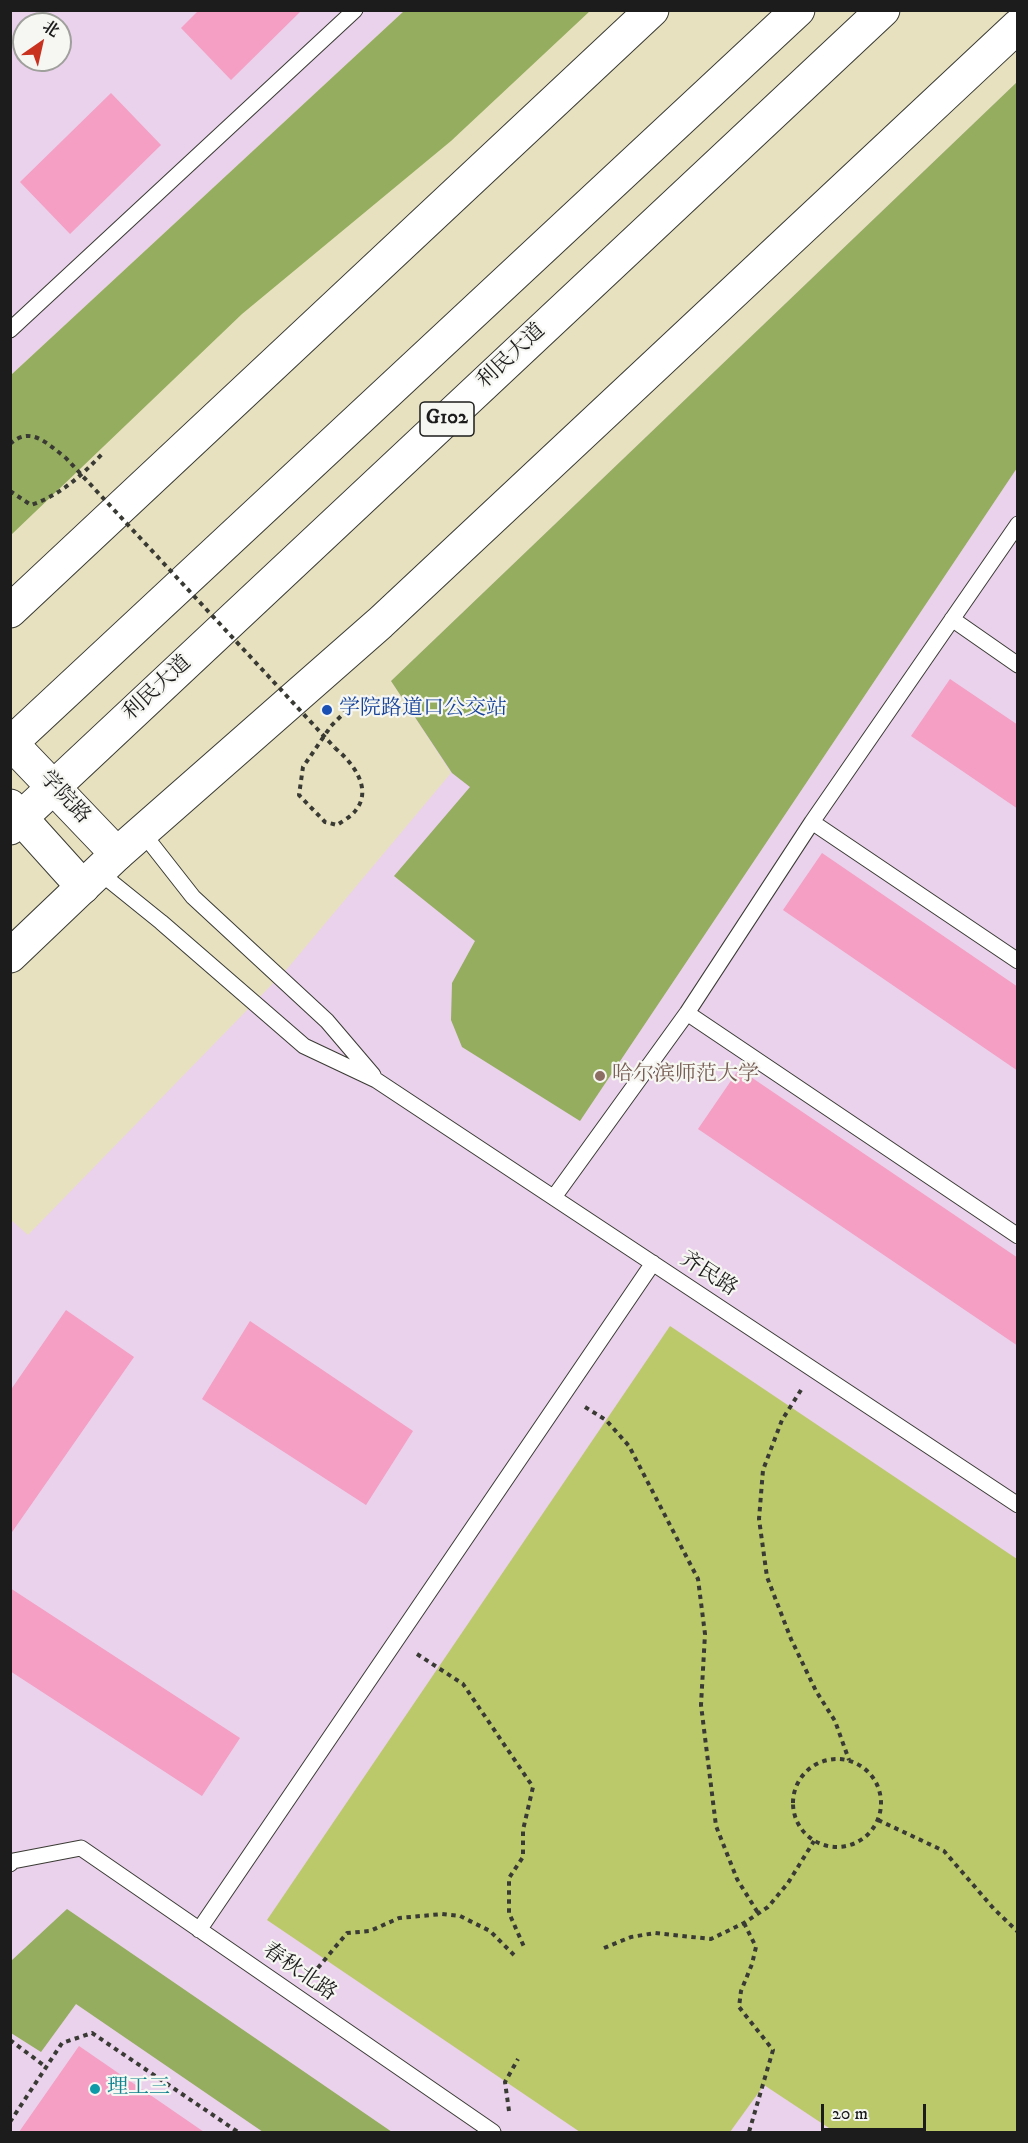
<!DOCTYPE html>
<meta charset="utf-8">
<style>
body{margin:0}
#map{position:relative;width:1028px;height:2143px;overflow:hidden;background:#e7e1bf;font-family:"IM FELL DW Pica","Noto Serif SC",serif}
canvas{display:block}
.frame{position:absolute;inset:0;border:12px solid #1c1c1c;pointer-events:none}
.north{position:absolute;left:12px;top:12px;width:60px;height:60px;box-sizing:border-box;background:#f6f6f2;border:2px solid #9f9f9c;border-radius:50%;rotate:34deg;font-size:16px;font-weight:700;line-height:24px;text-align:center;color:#1c1c1c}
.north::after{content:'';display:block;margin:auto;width:21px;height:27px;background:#c8321e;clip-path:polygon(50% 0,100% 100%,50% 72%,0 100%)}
.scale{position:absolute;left:821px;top:2104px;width:105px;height:27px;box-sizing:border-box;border:3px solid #1c1c1c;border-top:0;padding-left:8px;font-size:18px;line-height:21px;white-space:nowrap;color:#1c1c1c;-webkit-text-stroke:4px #f6f6f2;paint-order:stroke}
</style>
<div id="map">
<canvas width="1028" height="2143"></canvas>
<div class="frame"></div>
<div class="north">北</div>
<div class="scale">20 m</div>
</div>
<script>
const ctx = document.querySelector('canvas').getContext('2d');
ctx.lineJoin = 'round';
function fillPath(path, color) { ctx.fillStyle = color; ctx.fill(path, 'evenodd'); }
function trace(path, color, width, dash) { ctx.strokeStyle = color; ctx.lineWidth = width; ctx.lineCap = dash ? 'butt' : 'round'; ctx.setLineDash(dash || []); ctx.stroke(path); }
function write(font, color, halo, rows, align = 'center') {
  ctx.font = font + ' "IM FELL DW Pica","Noto Serif SC",serif'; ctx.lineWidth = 4.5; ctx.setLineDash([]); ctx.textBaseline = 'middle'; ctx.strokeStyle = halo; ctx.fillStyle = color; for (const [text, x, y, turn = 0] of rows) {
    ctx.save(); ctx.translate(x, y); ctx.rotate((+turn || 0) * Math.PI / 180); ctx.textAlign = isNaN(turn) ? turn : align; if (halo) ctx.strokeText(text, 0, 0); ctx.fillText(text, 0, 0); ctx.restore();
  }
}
fillPath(new Path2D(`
 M 11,11 L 404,11 L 11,375 ZM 24,24 L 60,24 L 60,60 L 24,60 Z
 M 1017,82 L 1017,2132 L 11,2132 L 10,1219 L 28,1235 L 287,969 L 451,773 L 391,681 Z`), '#ead1ec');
fillPath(new Path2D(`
 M 670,1326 L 1017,1559 L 1017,2132 L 835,2132 L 764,2085 L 730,2132 L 580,2132 L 267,1920 Z`), '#bcc96a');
fillPath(new Path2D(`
 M 404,11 L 590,11 L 451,141 L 242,314 L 11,535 L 11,375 Z
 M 1017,82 L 1017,468 L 580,1121 L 462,1047 L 451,1020 L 452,983 L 475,941 L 394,876 L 470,787 L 452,773 L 391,681 Z
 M 67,1909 L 392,2132 L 263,2132 L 76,2004 L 41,2052 L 11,2033 L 11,1961 Z`), '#95ad5e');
fillPath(new Path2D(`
 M 199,10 L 302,10 L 231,80 L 181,28 Z
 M 111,93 L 161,145 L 70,234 L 20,182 Z
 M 950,679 L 1018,725 L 1018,809 L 911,736 Z
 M 822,853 L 1018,987 L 1018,1071 L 783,910 Z
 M 739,1069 L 1018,1258 L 1018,1346 L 698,1129 Z
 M 66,1310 L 134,1357 L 10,1535 L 10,1391 Z
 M 250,1321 L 413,1431 L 366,1505 L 202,1399 Z
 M 10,1588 L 240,1738 L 202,1796 L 10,1671 Z
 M 79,2046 L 204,2132 L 19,2132 Z`), '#f49fc3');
const lane = new Path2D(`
 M 10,330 L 355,10
 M 952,619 L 1018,665
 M 812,822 L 1018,961
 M 142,832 L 193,897 L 327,1021 L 373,1075
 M 99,872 L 161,922 L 304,1046 L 376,1080 L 1018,1505
 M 687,1013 L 1018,1236
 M 554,1197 L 687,1013 L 812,822 L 1018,524
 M 10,1864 L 13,1861 L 81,1848 L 493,2132
 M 199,1930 L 653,1263`);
const secondary = new Path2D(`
 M 10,742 L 117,854
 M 10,806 L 83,887`);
const highway = new Path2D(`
 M 10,611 L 652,10
 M 10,744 L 798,10
 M 10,828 L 883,10
 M 10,956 L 117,854 L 380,623 L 1018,26`);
trace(lane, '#3a3a34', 17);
trace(secondary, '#3a3a34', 35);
trace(highway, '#3a3a34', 35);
trace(new Path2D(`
 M 10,444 C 31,425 47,444 65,457
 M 10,491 L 31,505 C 61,495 82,475 104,452
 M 335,748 C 352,762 373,788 356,810 C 352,816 343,821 337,825 L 325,822 L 299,795 L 303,767 L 331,726 L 347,710
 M 801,1390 L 782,1420 L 763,1470 L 759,1519 L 767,1577 L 791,1639 L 816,1691 L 835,1721 L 849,1760
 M 585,1407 L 606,1420 L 629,1446 L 698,1579 L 705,1634 L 701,1705 L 716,1826 L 737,1879 L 758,1913
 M 417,1654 L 463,1684 L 533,1787 L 523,1830 L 523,1857 L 509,1878 L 509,1913 L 525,1949
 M793 1803a44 44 0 1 1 88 0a44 44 0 1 1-88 0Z
 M 878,1820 L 944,1851 L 994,1909 L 1018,1932
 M 744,1923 L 756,1947 L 752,1964 L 741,1991 L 739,2007 L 773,2050 L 749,2132
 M 604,1948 L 631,1937 L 655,1933 L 711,1939 L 744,1923 L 768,1907 L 788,1883 L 814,1841
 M 312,1975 L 347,1933 L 370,1931 L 399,1918 L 442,1914 L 460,1916 L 490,1931 L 514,1955
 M 10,2040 L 46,2067
 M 509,2111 L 505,2082 L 518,2059
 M 10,2122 L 62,2043 L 92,2033 L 238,2132`), '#3a3a34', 4, [4.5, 4.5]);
trace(lane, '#fff', 15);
trace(secondary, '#fff', 33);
trace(highway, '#fff', 33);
trace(new Path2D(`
 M 65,457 L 335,748`), '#3a3a34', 4, [4.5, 4.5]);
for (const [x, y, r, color] of [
 [327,710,6,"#1a4fb4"],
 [600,1076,6,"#8d6e63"],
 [95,2089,6,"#0f9aa8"]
]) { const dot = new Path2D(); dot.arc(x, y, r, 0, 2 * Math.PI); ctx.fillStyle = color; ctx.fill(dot); trace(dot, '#f6f6f2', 2); }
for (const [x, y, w] of [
 [447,419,54]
]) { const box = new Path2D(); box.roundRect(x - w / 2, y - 17, w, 34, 4.5); ctx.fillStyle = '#f6f6f2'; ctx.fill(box); trace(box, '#1c1c1c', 1.5); }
write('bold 20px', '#1c1c1c', null, [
 ["G102",447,419]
]);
write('21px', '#1c1c1c', '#f6f6f2', [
 ["利民大道",512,357,-43],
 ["利民大道",158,689,-43],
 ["学院路",64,798,47],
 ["齐民路",708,1275,33],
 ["春秋北路",299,1973,35]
]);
write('21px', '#164399', '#f6f6f2', [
 ["学院路道口公交站",339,710]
], 'left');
write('21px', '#785e54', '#f6f6f2', [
 ["哈尔滨师范大学",612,1076]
], 'left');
write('21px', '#0d838f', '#f6f6f2', [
 ["理工三",107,2089]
], 'left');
</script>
